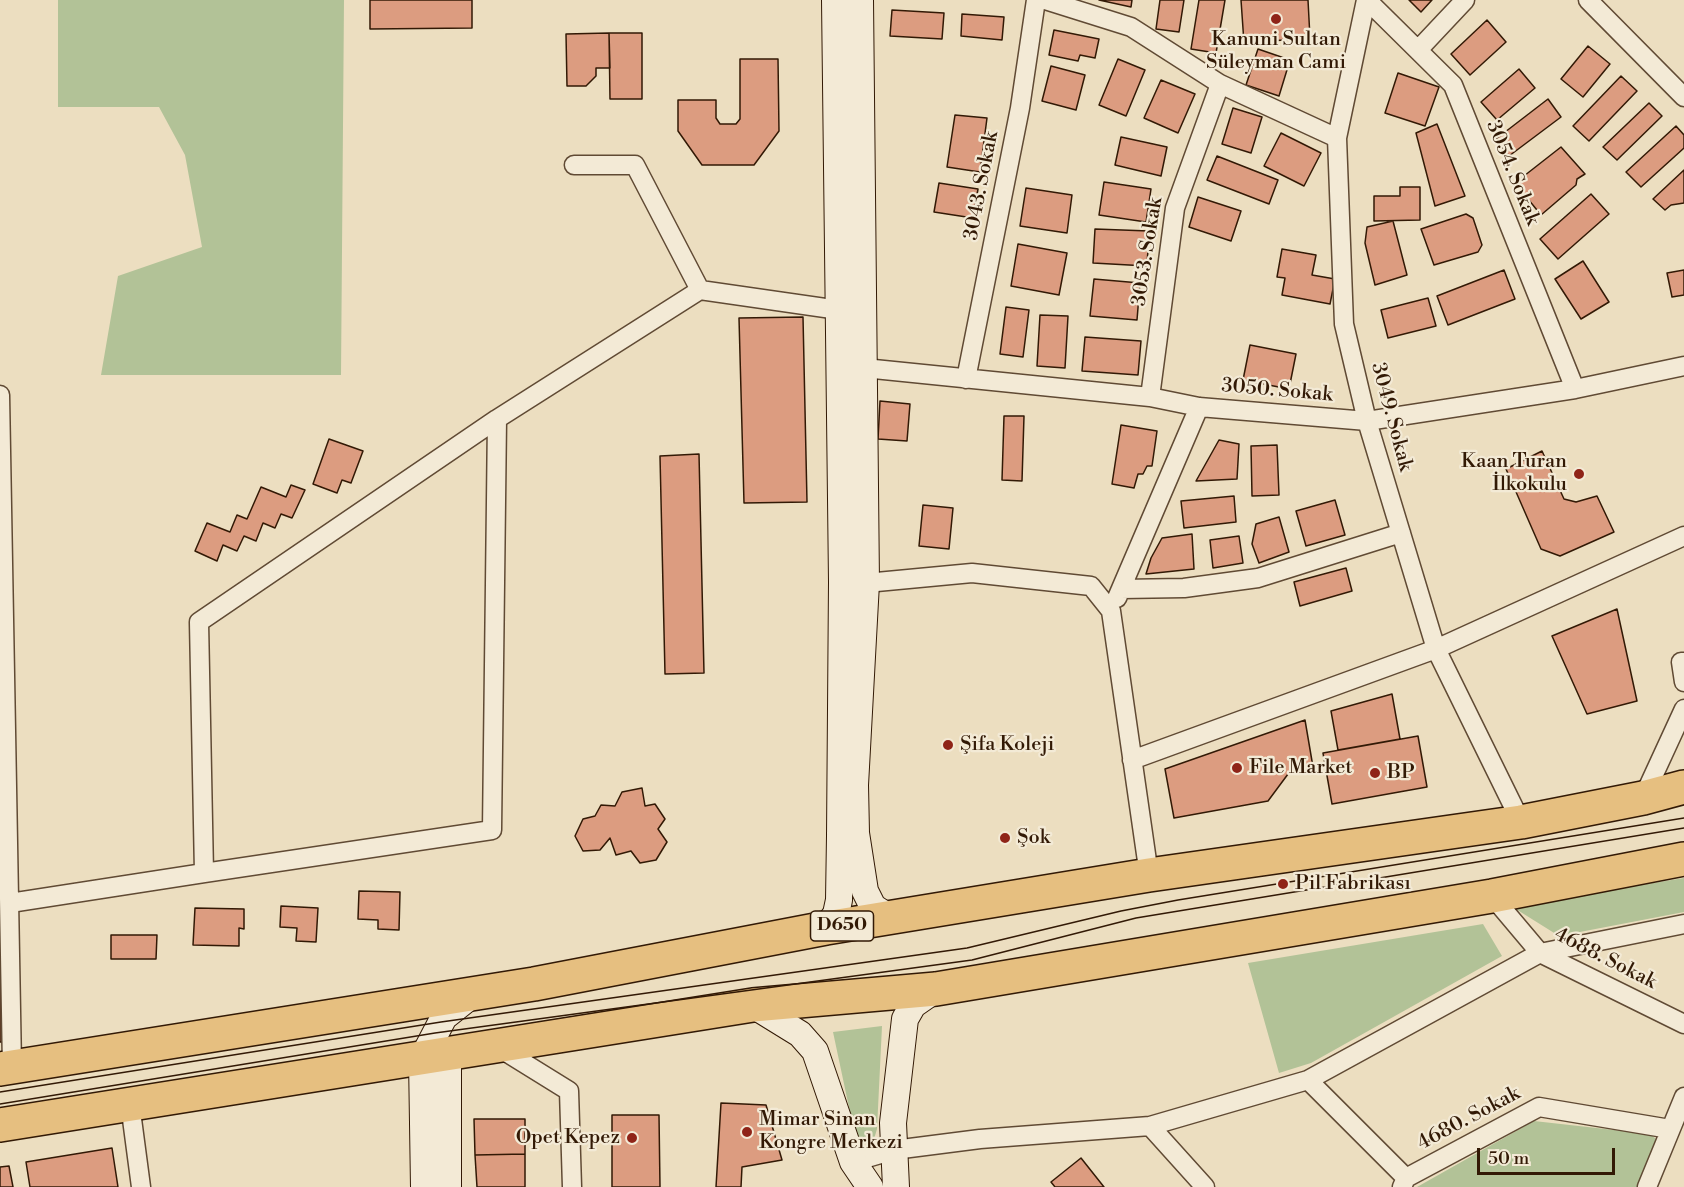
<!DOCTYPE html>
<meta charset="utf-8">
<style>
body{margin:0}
#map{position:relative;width:1684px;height:1187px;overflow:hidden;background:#ecdec0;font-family:"Libre Bodoni",serif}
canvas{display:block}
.scale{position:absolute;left:1477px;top:1148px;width:138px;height:27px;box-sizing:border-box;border:3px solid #321905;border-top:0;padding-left:8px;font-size:18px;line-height:21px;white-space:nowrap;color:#321905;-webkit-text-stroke:4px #f3ead6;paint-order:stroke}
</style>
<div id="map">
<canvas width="1684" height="1187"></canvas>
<div class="scale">50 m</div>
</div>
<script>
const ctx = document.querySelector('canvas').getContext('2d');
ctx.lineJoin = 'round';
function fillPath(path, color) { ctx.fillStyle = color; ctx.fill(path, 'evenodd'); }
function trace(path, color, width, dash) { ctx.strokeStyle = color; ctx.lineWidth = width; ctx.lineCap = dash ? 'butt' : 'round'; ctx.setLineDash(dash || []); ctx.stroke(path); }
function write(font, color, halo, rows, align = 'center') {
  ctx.font = font + ' "Libre Bodoni",serif'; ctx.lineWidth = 4.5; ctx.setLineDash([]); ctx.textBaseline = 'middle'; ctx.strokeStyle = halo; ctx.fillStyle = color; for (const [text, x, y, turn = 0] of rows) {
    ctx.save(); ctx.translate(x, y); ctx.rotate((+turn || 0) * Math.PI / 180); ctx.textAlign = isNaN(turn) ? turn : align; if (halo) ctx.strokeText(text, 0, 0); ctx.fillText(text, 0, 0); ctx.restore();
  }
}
fillPath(new Path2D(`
 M 58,0 L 344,0 L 341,375 L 101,375 L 118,276 L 202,247 L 185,155 L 159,107 L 58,107 Z
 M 1684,878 L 1684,912 L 1559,936 L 1511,906 Z
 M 1483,924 L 1502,956 L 1311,1063 L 1279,1073 L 1248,963 Z
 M 882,1026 L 877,1129 L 874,1139 L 869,1144 C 860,1143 857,1139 854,1131 L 833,1032 Z
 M 1534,1121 L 1650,1134 L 1661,1143 L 1641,1187 L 1417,1187 Z`), '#b2c297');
const building = new Path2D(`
 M 370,0 L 472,0 L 472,28 L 370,29 Z
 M 1099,0 L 1132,0 L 1131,7 Z
 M 1160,0 L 1184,0 L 1179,32 L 1156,29 Z
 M 1199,0 L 1225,0 L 1216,53 L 1191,49 Z
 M 1241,0 L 1308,0 L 1310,38 L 1244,43 Z
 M 1409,0 L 1432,0 L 1421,12 Z
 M 892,10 L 944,13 L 942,39 L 890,36 Z
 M 962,14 L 1004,17 L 1002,40 L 961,36 Z
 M 1487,20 L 1506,42 L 1470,75 L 1451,54 Z
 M 1054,30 L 1099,39 L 1095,58 L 1080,55 L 1078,61 L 1049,55 Z
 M 609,33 L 642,33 L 642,99 L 610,99 Z
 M 609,33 L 610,68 L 596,68 L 596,76 L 586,86 L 567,86 L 566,34 Z
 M 1588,46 L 1610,64 L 1583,97 L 1561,79 Z
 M 1258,49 L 1290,60 L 1279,96 L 1246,85 Z
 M 740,59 L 778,59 L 779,131 L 754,165 L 702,165 L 678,131 L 678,100 L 716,100 L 716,118 L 720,124 L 736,124 L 740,119 Z
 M 1118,59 L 1145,70 L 1126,116 L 1099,105 Z
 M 1051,66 L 1085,75 L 1076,110 L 1042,101 Z
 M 1519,69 L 1535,88 L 1497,120 L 1481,102 Z
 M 1398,73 L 1439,87 L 1425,126 L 1385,113 Z
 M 1621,76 L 1637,91 L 1589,141 L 1573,126 Z
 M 1161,80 L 1195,94 L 1178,133 L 1144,118 Z
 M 1548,99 L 1561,117 L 1509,156 L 1496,139 Z
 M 1649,103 L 1662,116 L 1617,160 L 1603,147 Z
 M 1233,108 L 1262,117 L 1251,153 L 1222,144 Z
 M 955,115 L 987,118 L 980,172 L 947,167 Z
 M 1437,124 L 1465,196 L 1435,206 L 1416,133 Z
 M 1676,126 L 1684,135 L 1684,148 L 1641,187 L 1626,172 Z
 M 1281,133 L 1321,153 L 1304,186 L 1264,166 Z
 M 1121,137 L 1167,147 L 1161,176 L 1115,165 Z
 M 1561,147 L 1585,174 L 1577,179 L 1576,185 L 1541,215 L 1515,183 Z
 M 1217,156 L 1278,180 L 1269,204 L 1207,180 Z
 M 1684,170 L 1684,203 L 1671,205 L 1665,210 L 1653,199 Z
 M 1104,182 L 1151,189 L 1146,222 L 1099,215 Z
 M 939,183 L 978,189 L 973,218 L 934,212 Z
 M 1400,187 L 1420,187 L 1420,220 L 1374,221 L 1374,196 L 1400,196 Z
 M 1026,188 L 1072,195 L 1067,233 L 1020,226 Z
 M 1591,194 L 1609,214 L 1558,259 L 1540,239 Z
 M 1198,197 L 1241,211 L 1231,241 L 1189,227 Z
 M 1466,214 L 1473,218 L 1482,245 L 1478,252 L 1434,265 L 1421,229 Z
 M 1393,221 L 1407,275 L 1375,285 L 1365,243 L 1367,227 Z
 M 1095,229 L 1149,231 L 1147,266 L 1093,263 Z
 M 1018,244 L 1067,253 L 1059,295 L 1011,286 Z
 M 1282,249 L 1316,255 L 1312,275 L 1335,279 L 1330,304 L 1282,295 L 1285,278 L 1277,277 Z
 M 1583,261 L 1609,302 L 1581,319 L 1555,279 Z
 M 1504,270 L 1515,299 L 1448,325 L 1437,296 Z
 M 1684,270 L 1684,295 L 1672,297 L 1667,273 Z
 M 1094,279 L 1140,283 L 1137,320 L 1090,316 Z
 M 1428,298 L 1436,326 L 1388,338 L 1381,310 Z
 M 1006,307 L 1029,310 L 1023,357 L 1000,354 Z
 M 1040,315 L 1068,316 L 1065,368 L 1037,366 Z
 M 803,317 L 807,502 L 744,503 L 739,318 Z
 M 1085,337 L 1141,341 L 1138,375 L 1082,371 Z
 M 1250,345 L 1296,354 L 1289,389 L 1243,380 Z
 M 880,401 L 910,404 L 907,441 L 878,439 Z
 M 1004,416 L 1024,416 L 1022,481 L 1002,480 Z
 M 1121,425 L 1157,431 L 1152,466 L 1147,466 L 1143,474 L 1138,474 L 1134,488 L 1112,484 Z
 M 329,439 L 363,451 L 351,483 L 342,480 L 337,493 L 313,484 Z
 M 1219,440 L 1239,444 L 1237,479 L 1196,481 Z
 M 1277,445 L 1279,495 L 1252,496 L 1251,446 Z
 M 1542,451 L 1564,499 L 1576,502 L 1597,496 L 1614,532 L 1560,556 L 1541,549 L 1506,469 Z
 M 699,454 L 704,673 L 665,674 L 660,456 Z
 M 291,485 L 305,490 L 292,518 L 281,514 L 275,528 L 263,523 L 256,541 L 244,536 L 237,551 L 223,545 L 217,561 L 195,551 L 207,523 L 230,532 L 237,515 L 247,519 L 261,487 L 286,497 Z
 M 1234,496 L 1236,522 L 1184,528 L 1181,501 Z
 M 1335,500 L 1345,535 L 1306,546 L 1296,511 Z
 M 923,505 L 953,508 L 949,549 L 919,546 Z
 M 1279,517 L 1289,552 L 1259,563 L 1252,544 L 1256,524 Z
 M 1192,534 L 1194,569 L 1146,574 L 1151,558 L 1162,538 Z
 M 1239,536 L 1243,563 L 1213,568 L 1210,540 Z
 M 1346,568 L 1352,591 L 1300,606 L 1294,582 Z
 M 1617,609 L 1637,701 L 1587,714 L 1552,636 Z
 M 1392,694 L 1400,739 L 1338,750 L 1331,711 Z
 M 1305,720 L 1313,767 L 1291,770 L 1268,801 L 1174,818 L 1165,769 Z
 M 1418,736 L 1427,787 L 1332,804 L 1323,753 Z
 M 642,788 L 645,806 L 655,804 L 665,819 L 658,829 L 667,842 L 656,860 L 640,863 L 631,851 L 616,855 L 610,838 L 600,850 L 583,851 L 575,836 L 583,819 L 595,816 L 601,805 L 615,806 L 622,792 Z
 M 0,864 L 3,1042 L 0,1042 Z
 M 359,891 L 400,892 L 399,930 L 378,929 L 378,920 L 358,919 Z
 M 281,906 L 318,908 L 316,942 L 296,941 L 297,928 L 280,927 Z
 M 195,908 L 244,909 L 244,929 L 239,928 L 239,946 L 193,945 Z
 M 111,935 L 157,935 L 156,959 L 111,959 Z
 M 721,1103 L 766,1105 L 782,1160 L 742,1167 L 741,1187 L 716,1187 Z
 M 612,1115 L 659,1115 L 660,1187 L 612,1187 Z
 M 474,1119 L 525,1119 L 525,1154 L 475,1155 Z
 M 112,1148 L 118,1187 L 30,1187 L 26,1162 Z
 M 525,1154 L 525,1187 L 477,1187 L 475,1155 Z
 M 1081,1158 L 1104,1187 L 1055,1187 L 1051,1182 Z
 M 9,1166 L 13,1187 L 0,1187 L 0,1167 Z`);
fillPath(building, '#dc9c80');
trace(building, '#321905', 1.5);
const street = new Path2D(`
 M 1045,0 L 1131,27 L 1220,84 L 1337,138
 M 1366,0 L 1337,138 L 1344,324 L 1367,421 L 1436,649 L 1521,822
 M 1367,0 L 1453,85 L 1575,389
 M 1588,0 L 1684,97
 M 1418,50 L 1465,0
 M 574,165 L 635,165 L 700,290
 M 864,368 L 1150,397 L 1199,407 L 1367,421 L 1575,389 L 1684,366
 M 966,379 L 1020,108 L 1036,0
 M 0,395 L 12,1067
 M 1150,397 L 1175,208 L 1220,84
 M 497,419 L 492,830 L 204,873 L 199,622 L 497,419 L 700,290 L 839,310
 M 866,583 L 972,573 L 1091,586 L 1111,611 L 1149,875
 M 1121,589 L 1184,588 L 1258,578 L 1401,533
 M 1117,598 L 1199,407
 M 1684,662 L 1681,662 L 1684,682
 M 1132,760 L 1436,649 L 1684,536
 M 1643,798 L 1684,709
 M 1492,896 L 1540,953 L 1684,1024
 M 10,903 L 204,873
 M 498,1047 L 569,1091 L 572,1187
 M 1308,1080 L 1406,1178
 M 130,1104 L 141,1187
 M 1150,1126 L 1205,1187
 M 853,1162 L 894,1150 L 980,1139 L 1150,1126 L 1308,1080 L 1540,953 L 1684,924
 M 1402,1187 L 1406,1178 L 1539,1107 L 1670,1129
 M 1647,1187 L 1684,1097`);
const secondary = new Path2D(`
 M 860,0 L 866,583 L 855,785 L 856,833 L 865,891 L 873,907 L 890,918
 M 826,928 L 836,914 L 839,900 L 840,836 L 842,582 L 835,0
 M 753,1005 L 800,1034 L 815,1051 L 853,1162 L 870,1187
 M 448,1055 L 448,1187
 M 424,1187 L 422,1059 L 444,1017 L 473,994
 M 896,1187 L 893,1123 L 905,1019 L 913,1005 L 936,989`);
const highway = new Path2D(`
 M 0,1069 L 534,984 L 826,928 L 1149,875 L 1521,822 L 1643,798 L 1684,787
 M 0,1125 L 753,1005 L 936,989 L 1492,896 L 1684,859`);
trace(street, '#604a34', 21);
trace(secondary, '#321905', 28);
trace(highway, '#321905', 36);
trace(street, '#f3ead6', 18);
trace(secondary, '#f3ead6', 26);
trace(highway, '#e6bf80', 33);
trace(new Path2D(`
 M 0,1092 L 441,1022 L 967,948 L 1121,911 L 1178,900 L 1684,818
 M 0,1104 L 435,1033 L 972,960 L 1136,918 L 1684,828`), '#321905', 1.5);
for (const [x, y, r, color] of [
 [1276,19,6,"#8f2418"],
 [1579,474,6,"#8f2418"],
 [948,745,6,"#8f2418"],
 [1237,768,6,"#8f2418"],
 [1375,773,6,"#8f2418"],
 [1005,838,6,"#8f2418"],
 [1283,884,6,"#8f2418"],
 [747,1132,6,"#8f2418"],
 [632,1138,6,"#8f2418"]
]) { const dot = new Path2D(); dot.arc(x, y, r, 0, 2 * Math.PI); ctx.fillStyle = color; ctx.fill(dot); trace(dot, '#f3ead6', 2); }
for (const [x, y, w] of [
 [842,926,63]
]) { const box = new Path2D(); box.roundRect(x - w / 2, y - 15, w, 30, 4.5); ctx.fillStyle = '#f3ead6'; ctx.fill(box); trace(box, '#321905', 1.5); }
write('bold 18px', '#321905', null, [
 ["D650",842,926]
]);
write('20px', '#321905', '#f3ead6', [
 ["Kanuni Sultan",1276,40,"center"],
 ["Süleyman Cami",1276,63,"center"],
 ["Kaan Turan",1567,462,"right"],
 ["İlkokulu",1567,485,"right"],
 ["Şifa Koleji",960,745],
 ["File Market",1249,768],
 ["BP",1387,773],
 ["Şok",1017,838],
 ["Pil Fabrikası",1295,884],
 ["Mimar Sinan",759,1120],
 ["Kongre Merkezi",759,1143],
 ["Opet Kepez",620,1138,"right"]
], 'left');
write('20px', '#321905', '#f3ead6', [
 ["3054. Sokak",1512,173,68],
 ["3043. Sokak",982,186,-79],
 ["3053. Sokak",1148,252,-81],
 ["3050. Sokak",1277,391,5],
 ["3049. Sokak",1391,417,75],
 ["4688. Sokak",1605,959,27],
 ["4680. Sokak",1469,1119,-28]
]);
</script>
